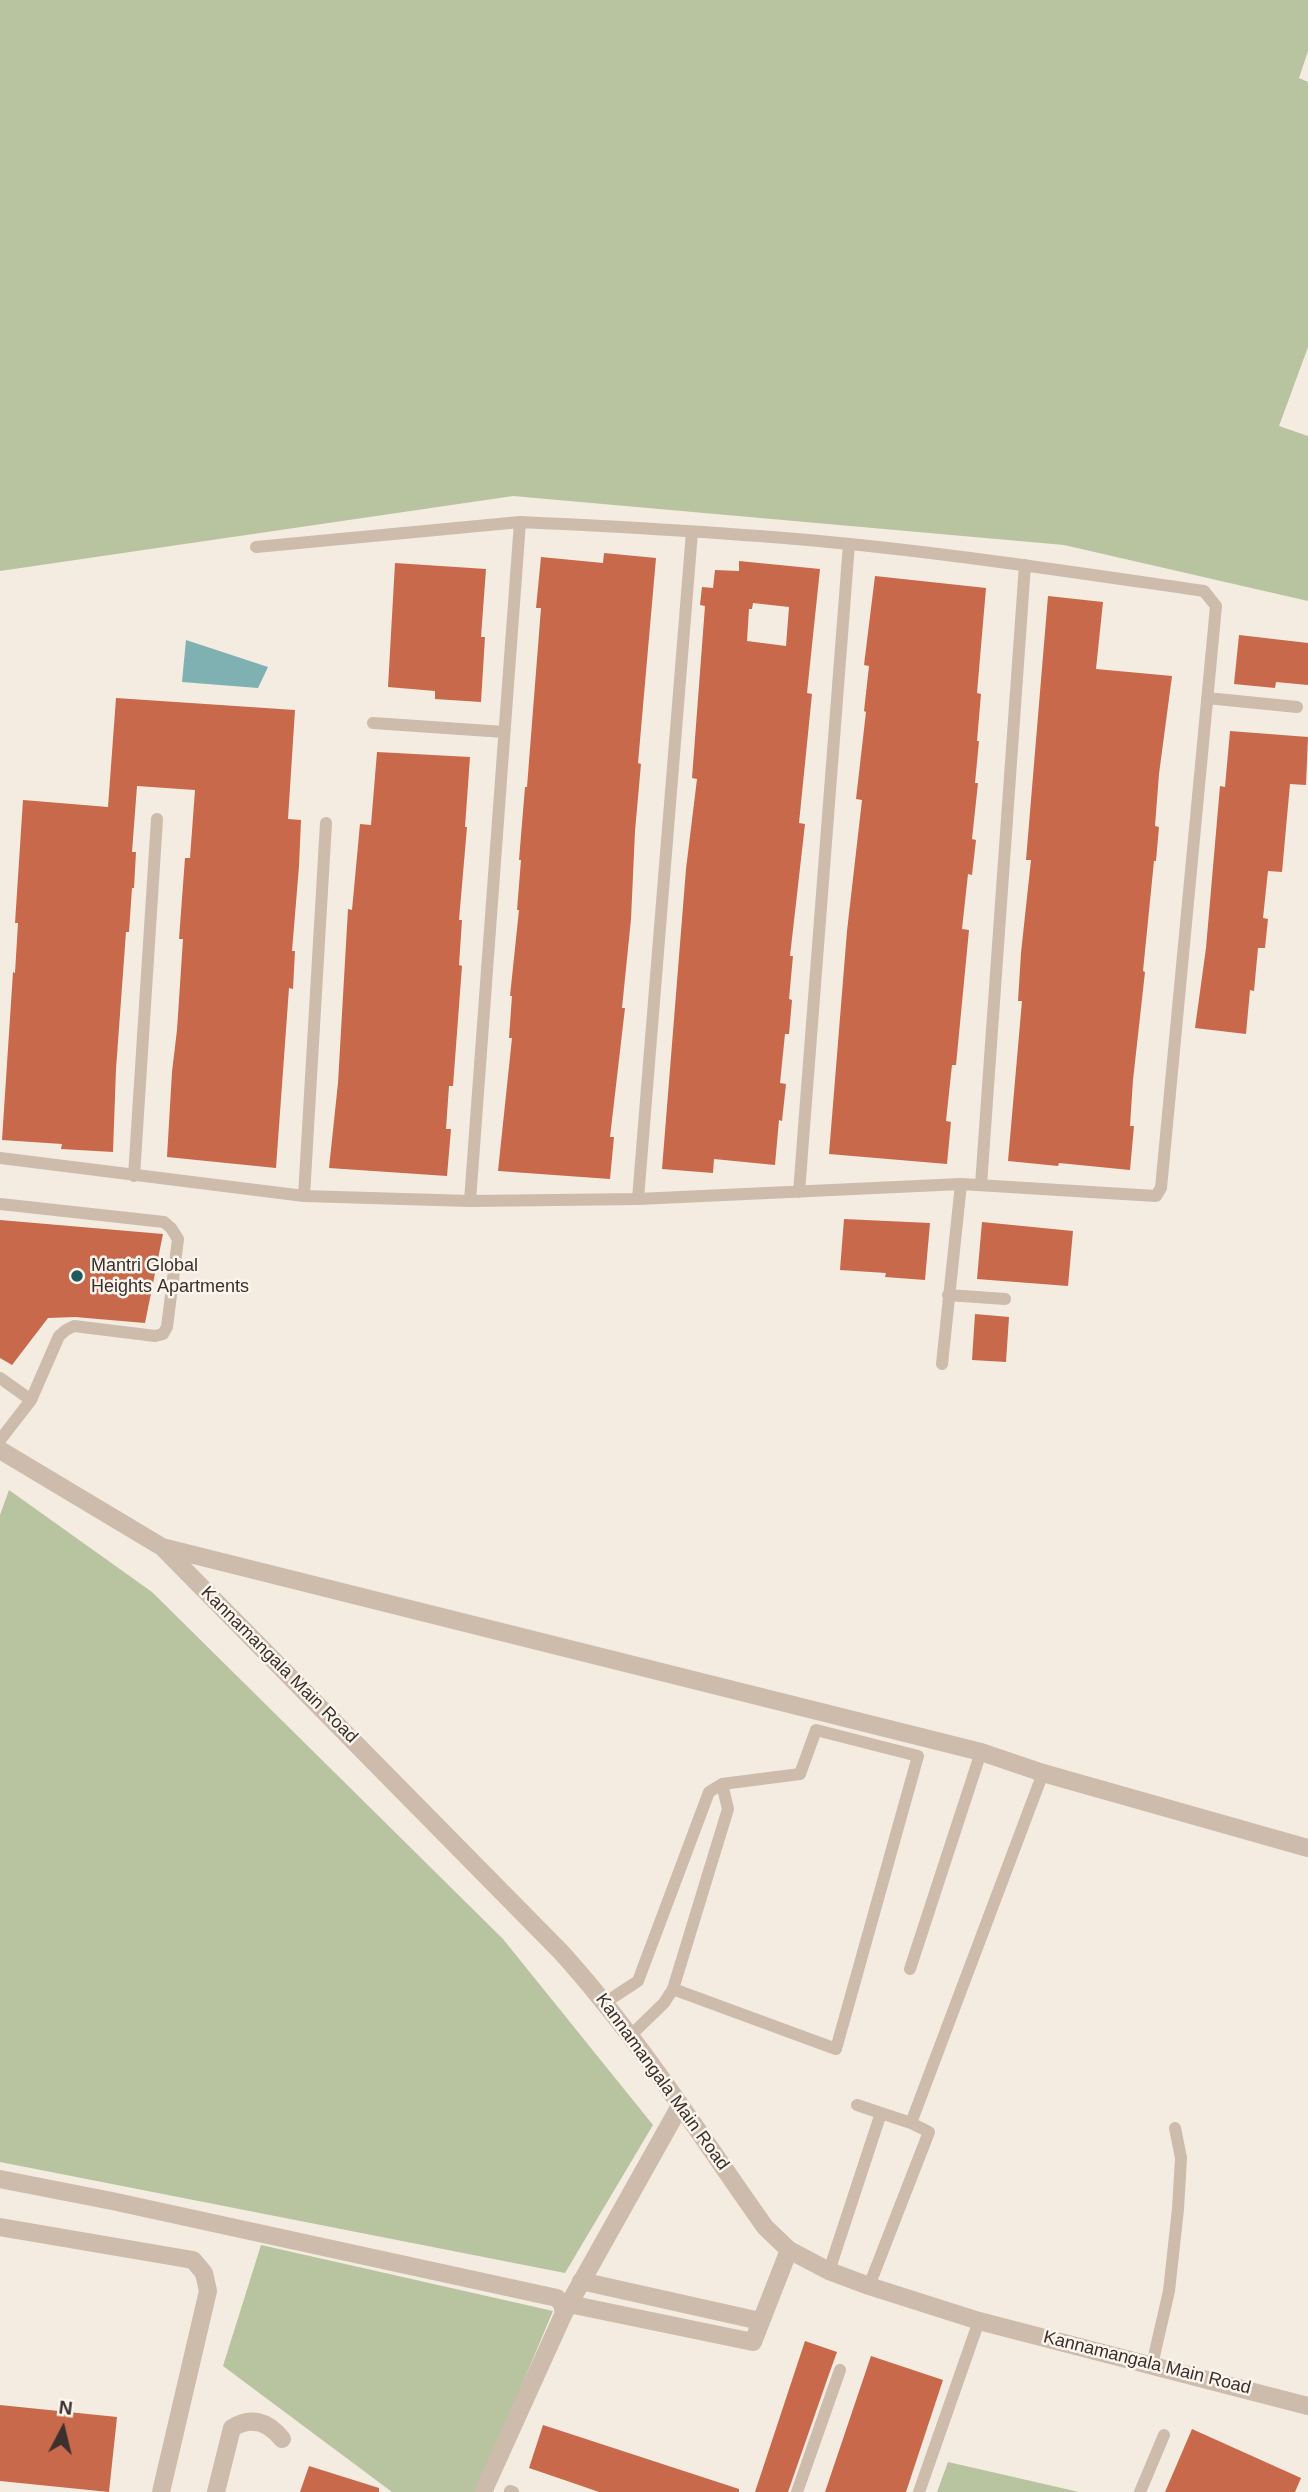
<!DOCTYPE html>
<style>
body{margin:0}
#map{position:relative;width:1308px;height:2492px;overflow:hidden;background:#f4ebe1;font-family:Helvetica,sans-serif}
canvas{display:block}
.north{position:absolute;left:28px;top:2394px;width:70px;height:70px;-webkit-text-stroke:5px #fbf5ee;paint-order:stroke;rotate:7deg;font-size:19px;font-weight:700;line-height:28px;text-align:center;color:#3b302b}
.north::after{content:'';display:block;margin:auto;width:24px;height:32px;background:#3b302b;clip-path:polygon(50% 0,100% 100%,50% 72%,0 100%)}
</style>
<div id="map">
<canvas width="1308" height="2492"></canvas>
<div class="north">N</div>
</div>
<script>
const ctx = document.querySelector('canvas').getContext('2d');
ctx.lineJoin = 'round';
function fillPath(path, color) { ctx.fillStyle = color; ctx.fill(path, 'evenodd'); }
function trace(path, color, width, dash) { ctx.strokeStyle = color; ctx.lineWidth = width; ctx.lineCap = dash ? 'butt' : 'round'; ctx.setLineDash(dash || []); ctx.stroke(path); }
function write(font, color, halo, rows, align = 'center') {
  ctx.font = font + ' Helvetica,sans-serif'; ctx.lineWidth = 5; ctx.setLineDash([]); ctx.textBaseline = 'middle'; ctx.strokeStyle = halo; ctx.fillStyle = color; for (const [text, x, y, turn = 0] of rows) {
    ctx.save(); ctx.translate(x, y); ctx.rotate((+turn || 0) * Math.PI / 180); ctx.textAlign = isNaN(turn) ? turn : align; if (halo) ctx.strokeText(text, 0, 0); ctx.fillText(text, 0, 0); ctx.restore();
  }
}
fillPath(new Path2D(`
 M 0,0 L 1308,0 L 1308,51 L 1299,78 L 1308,82 L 1308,347 L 1279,426 L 1308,436 L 1308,601 L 1064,545 L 513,496 L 0,571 Z
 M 9,1490 L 152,1592 L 503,1939 L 653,2125 L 565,2273 L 0,2162 L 0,1515 Z
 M 261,2245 L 553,2311 L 477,2492 L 392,2492 L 223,2366 Z
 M 948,2462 L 1079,2492 L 937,2492 Z`), '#b8c4a0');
fillPath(new Path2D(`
 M 186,640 L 268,667 L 258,688 L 182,682 Z`), '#7fb0b2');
fillPath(new Path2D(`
 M 604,553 L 656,558 L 638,763 L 641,764 L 635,831 L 631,919 L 622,1008 L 625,1008 L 610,1137 L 614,1137 L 610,1179 L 498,1171 L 512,1038 L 509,1038 L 512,996 L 510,996 L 519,910 L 517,910 L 521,860 L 519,860 L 525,787 L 527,787 L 541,608 L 536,608 L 541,557 L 603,563 Z
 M 739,561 L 820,569 L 807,693 L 812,694 L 799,823 L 805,824 L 790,956 L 793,956 L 789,999 L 792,1000 L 789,1034 L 785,1034 L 780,1083 L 786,1084 L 782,1121 L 779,1120 L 775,1165 L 714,1159 L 713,1173 L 662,1169 L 686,869 L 697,779 L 692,778 L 705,606 L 700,605 L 702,587 L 713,588 L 715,570 L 739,571 ZM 753,603 L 789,607 L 786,646 L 747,641 L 749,609 L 752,609 Z
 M 395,563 L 486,569 L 481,637 L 485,637 L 481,702 L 435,699 L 435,691 L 388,687 Z
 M 875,576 L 986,588 L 977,693 L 981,694 L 977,741 L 979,741 L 975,783 L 978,783 L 972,839 L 976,840 L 972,875 L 968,874 L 962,929 L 969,930 L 956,1065 L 952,1065 L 946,1121 L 951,1122 L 947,1164 L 829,1154 L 847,931 L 862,800 L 856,799 L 866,712 L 864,711 L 869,666 L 864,665 Z
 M 1048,596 L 1103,602 L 1096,669 L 1172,676 L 1159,774 L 1155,826 L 1159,827 L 1156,861 L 1154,861 L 1143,971 L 1145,972 L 1133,1080 L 1130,1126 L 1134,1126 L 1130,1170 L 1059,1163 L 1058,1166 L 1008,1161 L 1022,1001 L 1018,1001 L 1021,953 L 1031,860 L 1026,860 Z
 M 1239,635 L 1308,643 L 1308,685 L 1276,682 L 1275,688 L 1234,684 Z
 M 116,698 L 295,710 L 288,819 L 301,820 L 299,866 L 292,951 L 295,951 L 293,989 L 289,988 L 276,1168 L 167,1157 L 172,1072 L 177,1030 L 183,939 L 179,939 L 185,858 L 190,858 L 195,790 L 137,786 L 132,852 L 136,852 L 134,888 L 132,888 L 129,932 L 126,932 L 116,1069 L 113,1152 L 61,1149 L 62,1144 L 2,1140 L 13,972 L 15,973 L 18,923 L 15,923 L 23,800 L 108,807 Z
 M 1230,731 L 1308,737 L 1306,785 L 1290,784 L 1282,872 L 1268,871 L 1263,918 L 1268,919 L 1265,948 L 1258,948 L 1254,991 L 1250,990 L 1246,1034 L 1195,1028 L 1206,948 L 1220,786 L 1225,787 Z
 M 377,752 L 470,757 L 465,827 L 467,827 L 459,920 L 462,920 L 459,965 L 462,966 L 453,1086 L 449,1086 L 446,1129 L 451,1129 L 447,1176 L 329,1168 L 338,1083 L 348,909 L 352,910 L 360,824 L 371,825 Z
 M 844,1219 L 930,1223 L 925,1280 L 885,1277 L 886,1273 L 840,1270 Z
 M 0,1220 L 163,1234 L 145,1323 L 75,1317 L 48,1318 L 12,1365 L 0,1358 Z
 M 982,1222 L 1073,1231 L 1068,1286 L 977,1279 Z
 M 975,1314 L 1009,1317 L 1006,1362 L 972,1360 Z
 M 805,2341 L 837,2352 L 828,2377 L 788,2492 L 755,2492 Z
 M 871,2356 L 943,2380 L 906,2492 L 825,2492 Z
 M 0,2405 L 117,2417 L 109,2492 L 0,2481 Z
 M 543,2425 L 739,2489 L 739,2492 L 599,2492 L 576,2484 L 529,2468 Z
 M 1192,2429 L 1301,2478 L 1295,2492 L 1165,2492 Z
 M 309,2466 L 379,2488 L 379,2492 L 300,2492 Z`), '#c8694b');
trace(new Path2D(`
 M 256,547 L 520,522
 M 1207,698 L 1297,707
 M 373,723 L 504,732
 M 0,1158 L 304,1196 L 470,1201 L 638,1199 L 961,1184 L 1156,1196 L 1161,1188 L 1216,606 L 1204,591 C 1086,574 968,556 850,544 C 740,533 630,527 520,522 L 470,1201
 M 134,1176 L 157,819
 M 981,1185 L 1025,565
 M 799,1192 L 849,544
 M 304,1196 L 326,823
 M 638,1199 L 692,532
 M 0,1204 L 164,1222 L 171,1228 L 178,1239 L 167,1327 L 163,1334 L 155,1336 L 74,1326 L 66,1330 L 59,1336 L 31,1400 L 0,1440
 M 948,1295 L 1005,1299
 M 942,1364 L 961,1184
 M 0,1378 L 31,1400
 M 910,1969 L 981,1752
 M 606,2002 L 638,1981 L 709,1792 L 722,1784 L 800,1774 L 816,1730 L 918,1756 L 836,2049 L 673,1989
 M 631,2035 L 664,2003 L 673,1989 L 728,1809 L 722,1784
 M 857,2105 L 911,2123 L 929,2132 L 869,2286
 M 911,2123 L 1043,1773
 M 829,2271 L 881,2113
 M 1152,2365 L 1169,2291 L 1178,2209 L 1181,2158 L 1175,2128
 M 510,2491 L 513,2492
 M 797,2492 L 840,2370
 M 919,2492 L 979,2321
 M 1140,2492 L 1164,2435`), '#cdbbac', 12);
trace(new Path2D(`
 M 0,2179 L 112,2201 L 557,2298 L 562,2304 L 564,2313 L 483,2492
 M 0,2227 L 193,2260 L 204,2273 L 208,2291 L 161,2492
 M 581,2281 L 760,2321
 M 569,2304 L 753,2342 L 789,2250
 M 564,2313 L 680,2106
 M 216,2492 L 232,2428 C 251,2416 268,2421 282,2439`), '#cdbbac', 18);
trace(new Path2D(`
 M 0,1450 L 162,1547 L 561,1952 C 638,2037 699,2134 765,2227 L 789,2250 L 829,2271 L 869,2286 L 979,2321 L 1308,2406
 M 162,1547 L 981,1752 L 1043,1773 L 1308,1848`), '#cdbbac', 18);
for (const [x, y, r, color] of [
 [77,1276,7,"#1f5a5e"]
]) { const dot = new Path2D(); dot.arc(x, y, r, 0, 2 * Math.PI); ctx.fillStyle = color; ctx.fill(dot); trace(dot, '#fbf5ee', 2.5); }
write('18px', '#3b302b', '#fbf5ee', [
 ["Mantri Global",91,1266],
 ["Heights Apartments",91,1287]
], 'left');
write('18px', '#3b302b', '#fbf5ee', [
 ["Kannamangala Main Road",279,1665,45],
 ["Kannamangala Main Road",662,2082,54],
 ["Kannamangala Main Road",1147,2363,14]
]);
</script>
